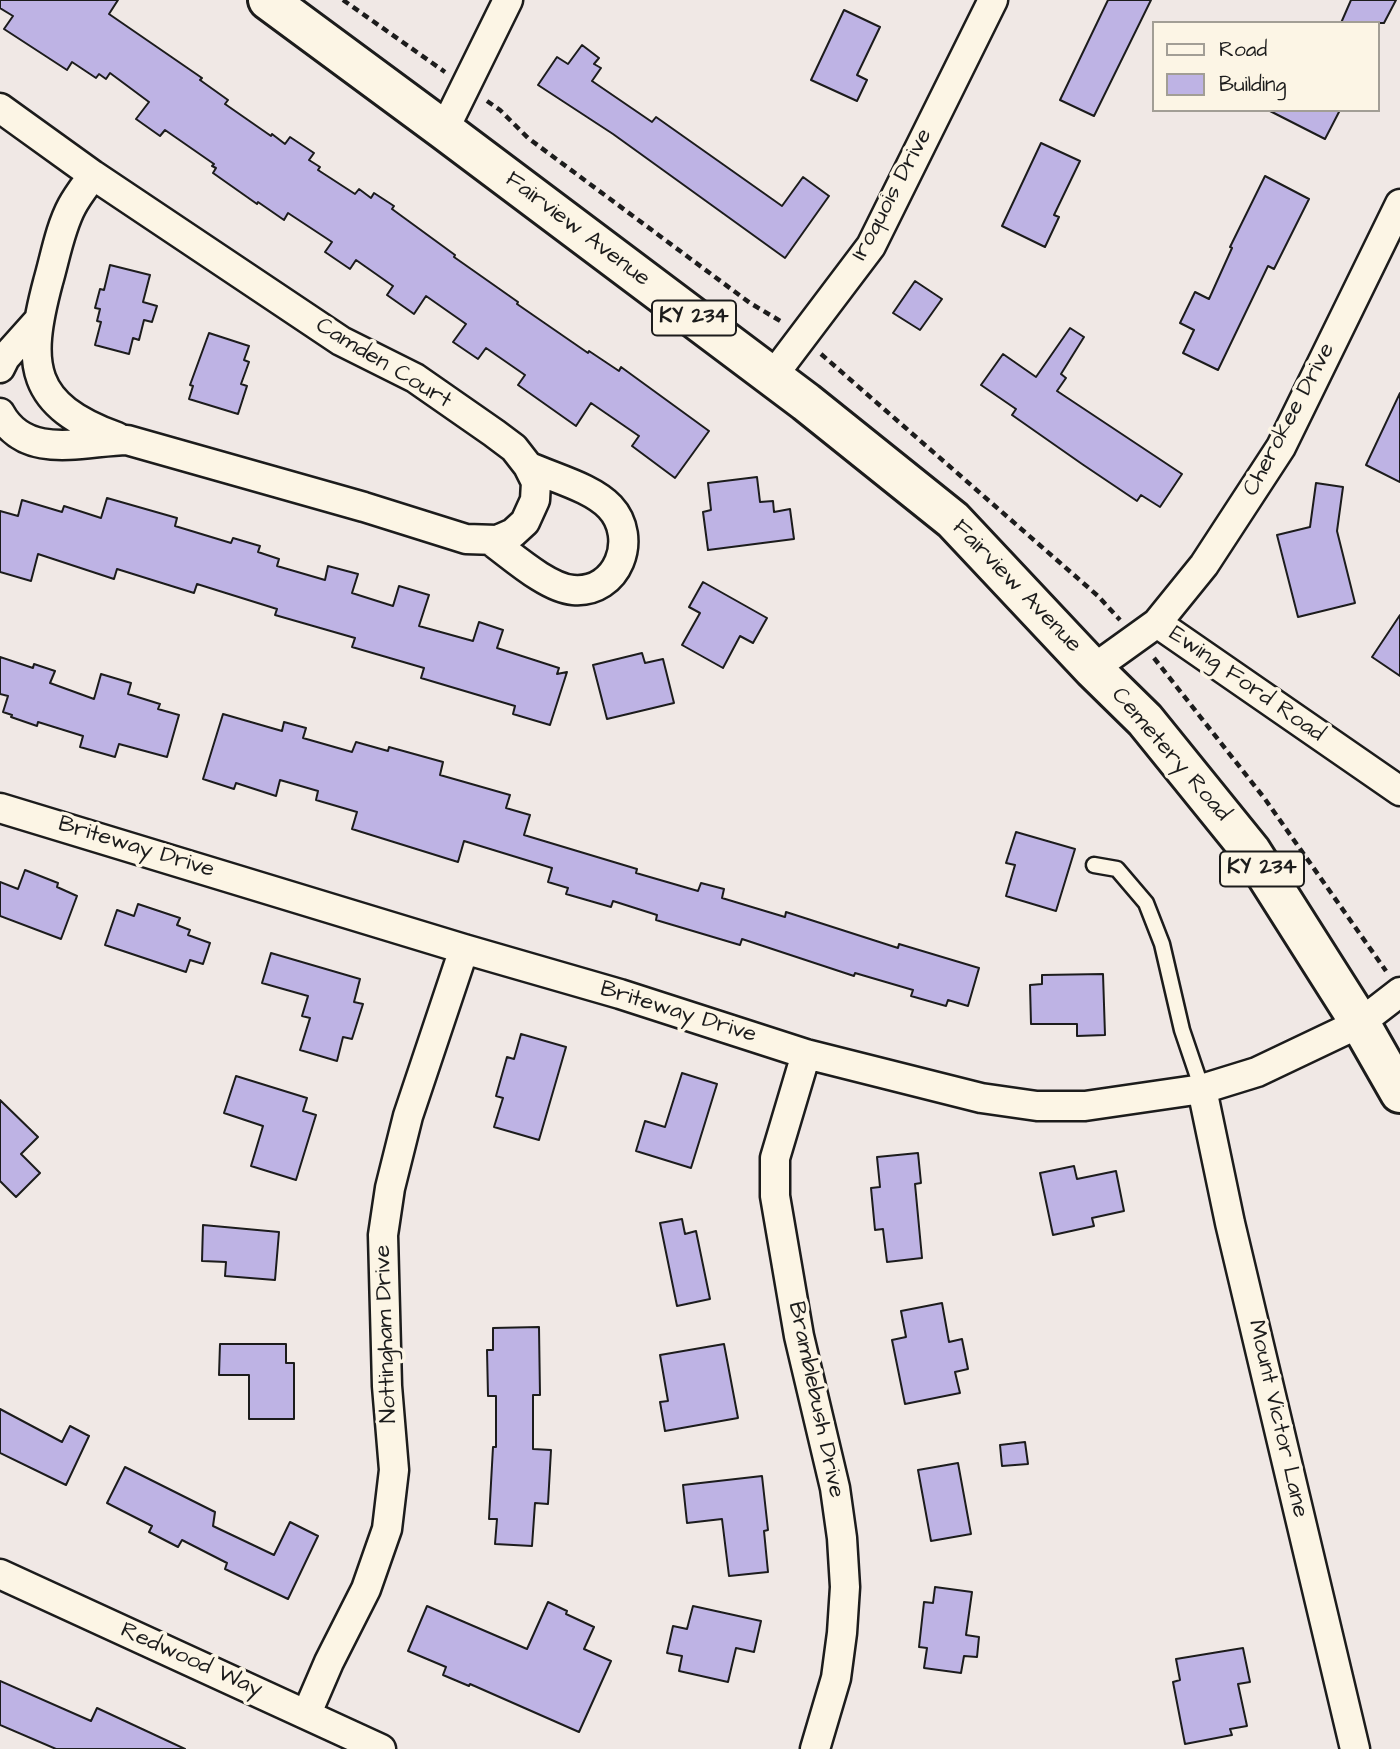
<!DOCTYPE html>
<style>
body{margin:0}
#map{position:relative;width:1400px;height:1749px;overflow:hidden;background:#f0e8e5;font-family:"Architects Daughter",sans-serif}
canvas{display:block}
.legend{position:absolute;left:1152px;top:21px;width:228px;height:91px;box-sizing:border-box;background:#fcf5e5;border:2px solid #a29e95;margin:0;padding:9px 12px;list-style:none;font-size:21px;color:#1c1c1c}
.legend li{display:flex;align-items:center;gap:14px;height:35px}
.legend b{width:35px;border:2px solid #a29e95}
</style>
<div id="map">
<canvas width="1400" height="1749"></canvas>
<ul class="legend">
<li><b style="height:9px;background:#fcf5e5"></b>Road</li>
<li><b style="height:19px;background:#beb3e4"></b>Building</li>
</ul>
</div>
<script>
const ctx = document.querySelector('canvas').getContext('2d');
ctx.lineJoin = 'round';
function fillPath(path, color) { ctx.fillStyle = color; ctx.fill(path, 'evenodd'); }
function trace(path, color, width, dash) { ctx.strokeStyle = color; ctx.lineWidth = width; ctx.lineCap = dash ? 'butt' : 'round'; ctx.setLineDash(dash || []); ctx.stroke(path); }
function write(font, color, halo, rows, align = 'center') {
  ctx.font = font + ' "Architects Daughter",sans-serif'; ctx.lineWidth = 7; ctx.setLineDash([]); ctx.textBaseline = 'middle'; ctx.strokeStyle = halo; ctx.fillStyle = color; for (const [text, x, y, turn = 0] of rows) {
    ctx.save(); ctx.translate(x, y); ctx.rotate((+turn || 0) * Math.PI / 180); ctx.textAlign = isNaN(turn) ? turn : align; if (halo) ctx.strokeText(text, 0, 0); ctx.fillText(text, 0, 0); ctx.restore();
  }
}
const building = new Path2D(`
 M 0,0 L 118,0 L 109,14 L 202,78 L 200,80 L 228,100 L 225,104 L 271,136 L 272,134 L 285,144 L 290,137 L 314,153 L 309,160 L 320,167 L 318,170 L 355,194 L 359,189 L 371,198 L 374,193 L 394,206 L 392,209 L 455,255 L 454,257 L 518,302 L 517,304 L 588,353 L 589,351 L 619,371 L 621,367 L 709,431 L 675,478 L 632,446 L 639,436 L 591,403 L 576,426 L 518,385 L 525,375 L 486,348 L 478,359 L 453,342 L 466,324 L 426,296 L 414,314 L 387,295 L 393,286 L 356,260 L 350,269 L 325,252 L 332,242 L 288,213 L 284,220 L 258,202 L 257,204 L 213,173 L 216,168 L 212,166 L 214,164 L 165,130 L 160,136 L 136,119 L 149,102 L 110,73 L 106,79 L 99,74 L 96,78 L 72,62 L 67,70 L 4,29 L 13,16 L 0,8 Z
 M 1108,0 L 1151,0 L 1094,116 L 1060,100 Z
 M 1351,0 L 1396,0 L 1384,23 L 1341,23 Z
 M 844,10 L 880,27 L 857,75 L 867,80 L 857,101 L 811,80 Z
 M 582,45 L 599,58 L 594,64 L 601,68 L 592,81 L 652,122 L 656,117 L 782,206 L 803,177 L 829,196 L 785,258 L 613,134 L 538,85 L 557,57 L 568,64 Z
 M 1268,110 L 1340,110 L 1325,139 Z
 M 1041,143 L 1080,161 L 1054,215 L 1059,217 L 1045,247 L 1002,226 Z
 M 1265,176 L 1309,199 L 1274,269 L 1268,266 L 1218,370 L 1183,353 L 1194,330 L 1180,323 L 1195,292 L 1209,299 L 1232,248 L 1230,247 Z
 M 110,265 L 150,275 L 143,302 L 157,306 L 152,322 L 144,320 L 139,340 L 133,338 L 129,354 L 95,345 L 101,322 L 97,321 L 100,309 L 95,308 L 100,289 L 104,290 Z
 M 915,281 L 942,299 L 920,330 L 893,313 Z
 M 1070,328 L 1084,337 L 1061,374 L 1066,378 L 1057,391 L 1182,474 L 1160,507 L 1141,495 L 1137,501 L 1082,464 L 1012,415 L 1016,409 L 981,385 L 1003,354 L 1036,377 Z
 M 209,333 L 249,346 L 244,360 L 249,362 L 241,384 L 247,386 L 238,414 L 189,399 L 193,386 L 190,385 Z
 M 1400,393 L 1400,482 L 1366,465 Z
 M 757,477 L 760,502 L 773,501 L 774,512 L 790,509 L 794,539 L 708,550 L 703,512 L 711,510 L 708,483 Z
 M 1316,483 L 1343,487 L 1337,531 L 1355,603 L 1298,617 L 1277,535 L 1310,527 Z
 M 107,498 L 177,518 L 175,526 L 231,543 L 233,538 L 260,546 L 258,552 L 279,559 L 277,566 L 325,580 L 328,566 L 358,574 L 352,593 L 393,606 L 399,586 L 429,595 L 419,626 L 473,641 L 479,622 L 503,630 L 497,648 L 559,668 L 557,674 L 567,672 L 550,725 L 513,714 L 515,706 L 421,678 L 424,668 L 352,647 L 355,638 L 275,615 L 277,609 L 197,584 L 194,593 L 117,569 L 114,579 L 38,554 L 31,581 L 0,572 L 0,511 L 18,516 L 22,500 L 62,512 L 64,506 L 101,518 Z
 M 703,582 L 767,618 L 753,643 L 740,636 L 723,668 L 682,645 L 700,613 L 689,607 Z
 M 1400,615 L 1400,676 L 1372,657 Z
 M 642,653 L 645,663 L 663,659 L 674,703 L 607,719 L 593,665 Z
 M 0,657 L 33,668 L 34,664 L 55,671 L 50,683 L 94,699 L 101,674 L 131,683 L 128,694 L 160,704 L 158,709 L 179,715 L 167,757 L 119,744 L 115,757 L 80,747 L 83,736 L 38,722 L 37,726 L 11,717 L 12,715 L 3,712 L 8,696 L 0,694 Z
 M 223,714 L 282,731 L 284,722 L 306,728 L 303,738 L 352,752 L 356,742 L 388,751 L 389,747 L 443,762 L 440,775 L 510,795 L 506,808 L 530,815 L 524,835 L 637,869 L 636,873 L 698,891 L 701,883 L 724,889 L 722,898 L 785,917 L 786,912 L 898,948 L 899,944 L 979,968 L 968,1006 L 948,1000 L 946,1006 L 911,996 L 913,990 L 855,973 L 854,976 L 742,939 L 740,945 L 656,920 L 657,915 L 613,901 L 611,907 L 566,894 L 568,888 L 548,882 L 552,868 L 464,841 L 458,862 L 352,829 L 357,812 L 316,800 L 318,791 L 280,780 L 276,796 L 236,783 L 234,789 L 203,779 Z
 M 1016,832 L 1075,849 L 1056,911 L 1006,896 L 1015,865 L 1006,863 Z
 M 25,870 L 58,883 L 57,887 L 77,896 L 61,939 L 0,916 L 0,882 L 18,889 Z
 M 138,904 L 180,918 L 177,925 L 190,930 L 188,935 L 210,943 L 203,964 L 190,960 L 186,972 L 105,945 L 117,910 L 134,916 Z
 M 271,953 L 360,979 L 354,1002 L 363,1004 L 352,1039 L 343,1037 L 337,1061 L 300,1050 L 310,1018 L 302,1016 L 308,996 L 262,983 Z
 M 1103,974 L 1105,1035 L 1077,1036 L 1077,1024 L 1031,1024 L 1030,985 L 1042,984 L 1042,975 Z
 M 521,1034 L 566,1047 L 539,1140 L 494,1127 L 503,1098 L 496,1096 L 507,1057 L 514,1059 Z
 M 682,1073 L 717,1084 L 691,1168 L 636,1151 L 645,1121 L 665,1127 Z
 M 236,1076 L 307,1098 L 303,1111 L 316,1115 L 296,1180 L 251,1166 L 263,1126 L 224,1113 Z
 M 0,1100 L 38,1137 L 21,1154 L 40,1173 L 16,1197 L 0,1181 Z
 M 918,1153 L 921,1183 L 915,1184 L 922,1258 L 887,1262 L 883,1229 L 875,1230 L 871,1188 L 880,1187 L 877,1157 Z
 M 1074,1166 L 1077,1179 L 1116,1171 L 1124,1211 L 1092,1218 L 1094,1226 L 1053,1235 L 1040,1173 Z
 M 682,1219 L 685,1234 L 696,1231 L 710,1299 L 677,1306 L 660,1223 Z
 M 203,1225 L 279,1232 L 275,1280 L 225,1276 L 226,1262 L 202,1261 Z
 M 942,1303 L 949,1342 L 962,1339 L 968,1369 L 955,1372 L 960,1393 L 905,1404 L 892,1340 L 906,1337 L 901,1311 Z
 M 539,1327 L 540,1395 L 533,1395 L 533,1449 L 551,1450 L 548,1504 L 535,1503 L 532,1546 L 495,1544 L 497,1519 L 489,1519 L 493,1447 L 496,1447 L 496,1396 L 488,1396 L 487,1350 L 493,1350 L 493,1328 Z
 M 220,1344 L 286,1344 L 286,1363 L 294,1363 L 294,1419 L 249,1419 L 249,1375 L 219,1375 Z
 M 724,1344 L 738,1418 L 665,1431 L 660,1402 L 668,1401 L 660,1355 Z
 M 0,1409 L 62,1442 L 70,1426 L 89,1436 L 66,1485 L 0,1453 Z
 M 1025,1442 L 1028,1464 L 1002,1466 L 1000,1445 Z
 M 958,1463 L 971,1534 L 931,1541 L 918,1470 Z
 M 125,1467 L 215,1512 L 213,1526 L 274,1555 L 290,1522 L 318,1536 L 288,1599 L 225,1569 L 227,1563 L 182,1540 L 178,1547 L 149,1532 L 152,1526 L 107,1503 Z
 M 762,1476 L 768,1530 L 764,1531 L 768,1572 L 729,1576 L 722,1519 L 687,1523 L 683,1485 Z
 M 935,1587 L 972,1592 L 966,1635 L 979,1637 L 977,1657 L 964,1656 L 961,1673 L 924,1668 L 927,1648 L 919,1647 L 924,1602 L 933,1603 Z
 M 548,1602 L 567,1611 L 566,1614 L 594,1627 L 584,1649 L 611,1661 L 579,1732 L 470,1684 L 469,1686 L 443,1675 L 446,1667 L 408,1651 L 427,1606 L 527,1649 Z
 M 693,1606 L 761,1621 L 754,1652 L 736,1648 L 728,1682 L 679,1671 L 682,1656 L 667,1653 L 673,1626 L 687,1629 Z
 M 1243,1648 L 1250,1682 L 1238,1684 L 1247,1726 L 1230,1729 L 1232,1735 L 1185,1744 L 1173,1682 L 1180,1680 L 1176,1659 Z
 M 0,1681 L 91,1721 L 97,1708 L 185,1749 L 56,1749 L 0,1725 Z`);
fillPath(building, '#beb3e4');
trace(building, '#1c1c1c', 2);
const lane = new Path2D(`
 M 1094,865 L 1117,869 L 1146,903 L 1162,944 L 1182,1030 L 1202,1089`);
const street = new Path2D(`
 M 0,108 L 93,175 L 341,341 L 415,378 L 494,433 L 514,448 L 528,466 L 536,482 L 535,500 L 525,522 L 513,533 L 497,540 L 466,539 L 364,507 L 127,440 C 83,441 26,461 0,413
 M 444,130 L 508,0
 M 93,175 C 86,185 78,195 72,206 C 60,228 55,258 48,282 C 26,365 29,405 117,437
 M 0,368 L 5,358 L 38,321
 M 772,377 L 871,246 L 993,0
 M 490,540 C 511,555 547,588 573,590 C 618,594 639,538 610,507 C 591,487 553,478 528,466
 M 1157,623 L 1204,565 L 1281,447 L 1400,204
 M 1093,669 L 1157,623 L 1400,791
 M 0,808 L 464,949 L 620,994 L 806,1054 L 981,1098 L 1037,1106 L 1085,1106 L 1202,1089 L 1257,1072 L 1360,1023 L 1400,992
 M 806,1054 L 775,1158 L 775,1196 L 799,1336 L 835,1488 L 842,1538 L 845,1587 L 842,1633 L 836,1678 L 815,1749
 M 1202,1089 L 1230,1223 L 1355,1749
 M 0,1574 L 381,1749
 M 307,1713 L 329,1662 L 366,1589 L 387,1529 L 394,1470 L 387,1386 L 383,1235 L 390,1188 L 408,1116 L 464,949`);
const primary = new Path2D(`
 M 268,0 L 444,130 L 806,402 L 953,520 L 1093,669 L 1145,720 L 1251,851 L 1360,1023 L 1400,1093`);
trace(lane, '#1c1c1c', 19);
trace(street, '#1c1c1c', 33);
trace(primary, '#1c1c1c', 44);
trace(new Path2D(`
 M 343,0 L 445,72
 M 487,101 L 500,110 L 528,138 L 750,303 L 782,322
 M 821,354 L 1098,596 L 1120,620
 M 1154,658 L 1265,799 L 1386,971`), '#1c1c1c', 4.5, [7, 5]);
trace(lane, '#fcf5e5', 14);
trace(street, '#fcf5e5', 28);
trace(primary, '#fcf5e5', 38);
for (const [x, y, w] of [
 [694,318,84],
 [1262,869,84]
]) { const box = new Path2D(); box.roundRect(x - w / 2, y - 17.5, w, 35, 5); ctx.fillStyle = '#fcf5e5'; ctx.fill(box); trace(box, '#1c1c1c', 2); }
write('bold 21px', '#1c1c1c', null, [
 ["KY 234",694,318],
 ["KY 234",1262,869]
]);
write('23px', '#1c1c1c', '#fcf5e5', [
 ["Iroquois Drive",893,195,-62],
 ["Fairview Avenue",577,230,37],
 ["Camden Court",383,364,31],
 ["Cherokee Drive",1290,420,-62],
 ["Fairview Avenue",1016,587,46],
 ["Ewing Ford Road",1246,685,35],
 ["Cemetery Road",1170,755,49],
 ["Briteway Drive",136,848,17],
 ["Briteway Drive",678,1013,17],
 ["Nottingham Drive",387,1334,-92],
 ["Bramblebush Drive",815,1400,78],
 ["Mount Victor Lane",1277,1419,77],
 ["Redwood Way",191,1661,24]
]);
</script>
